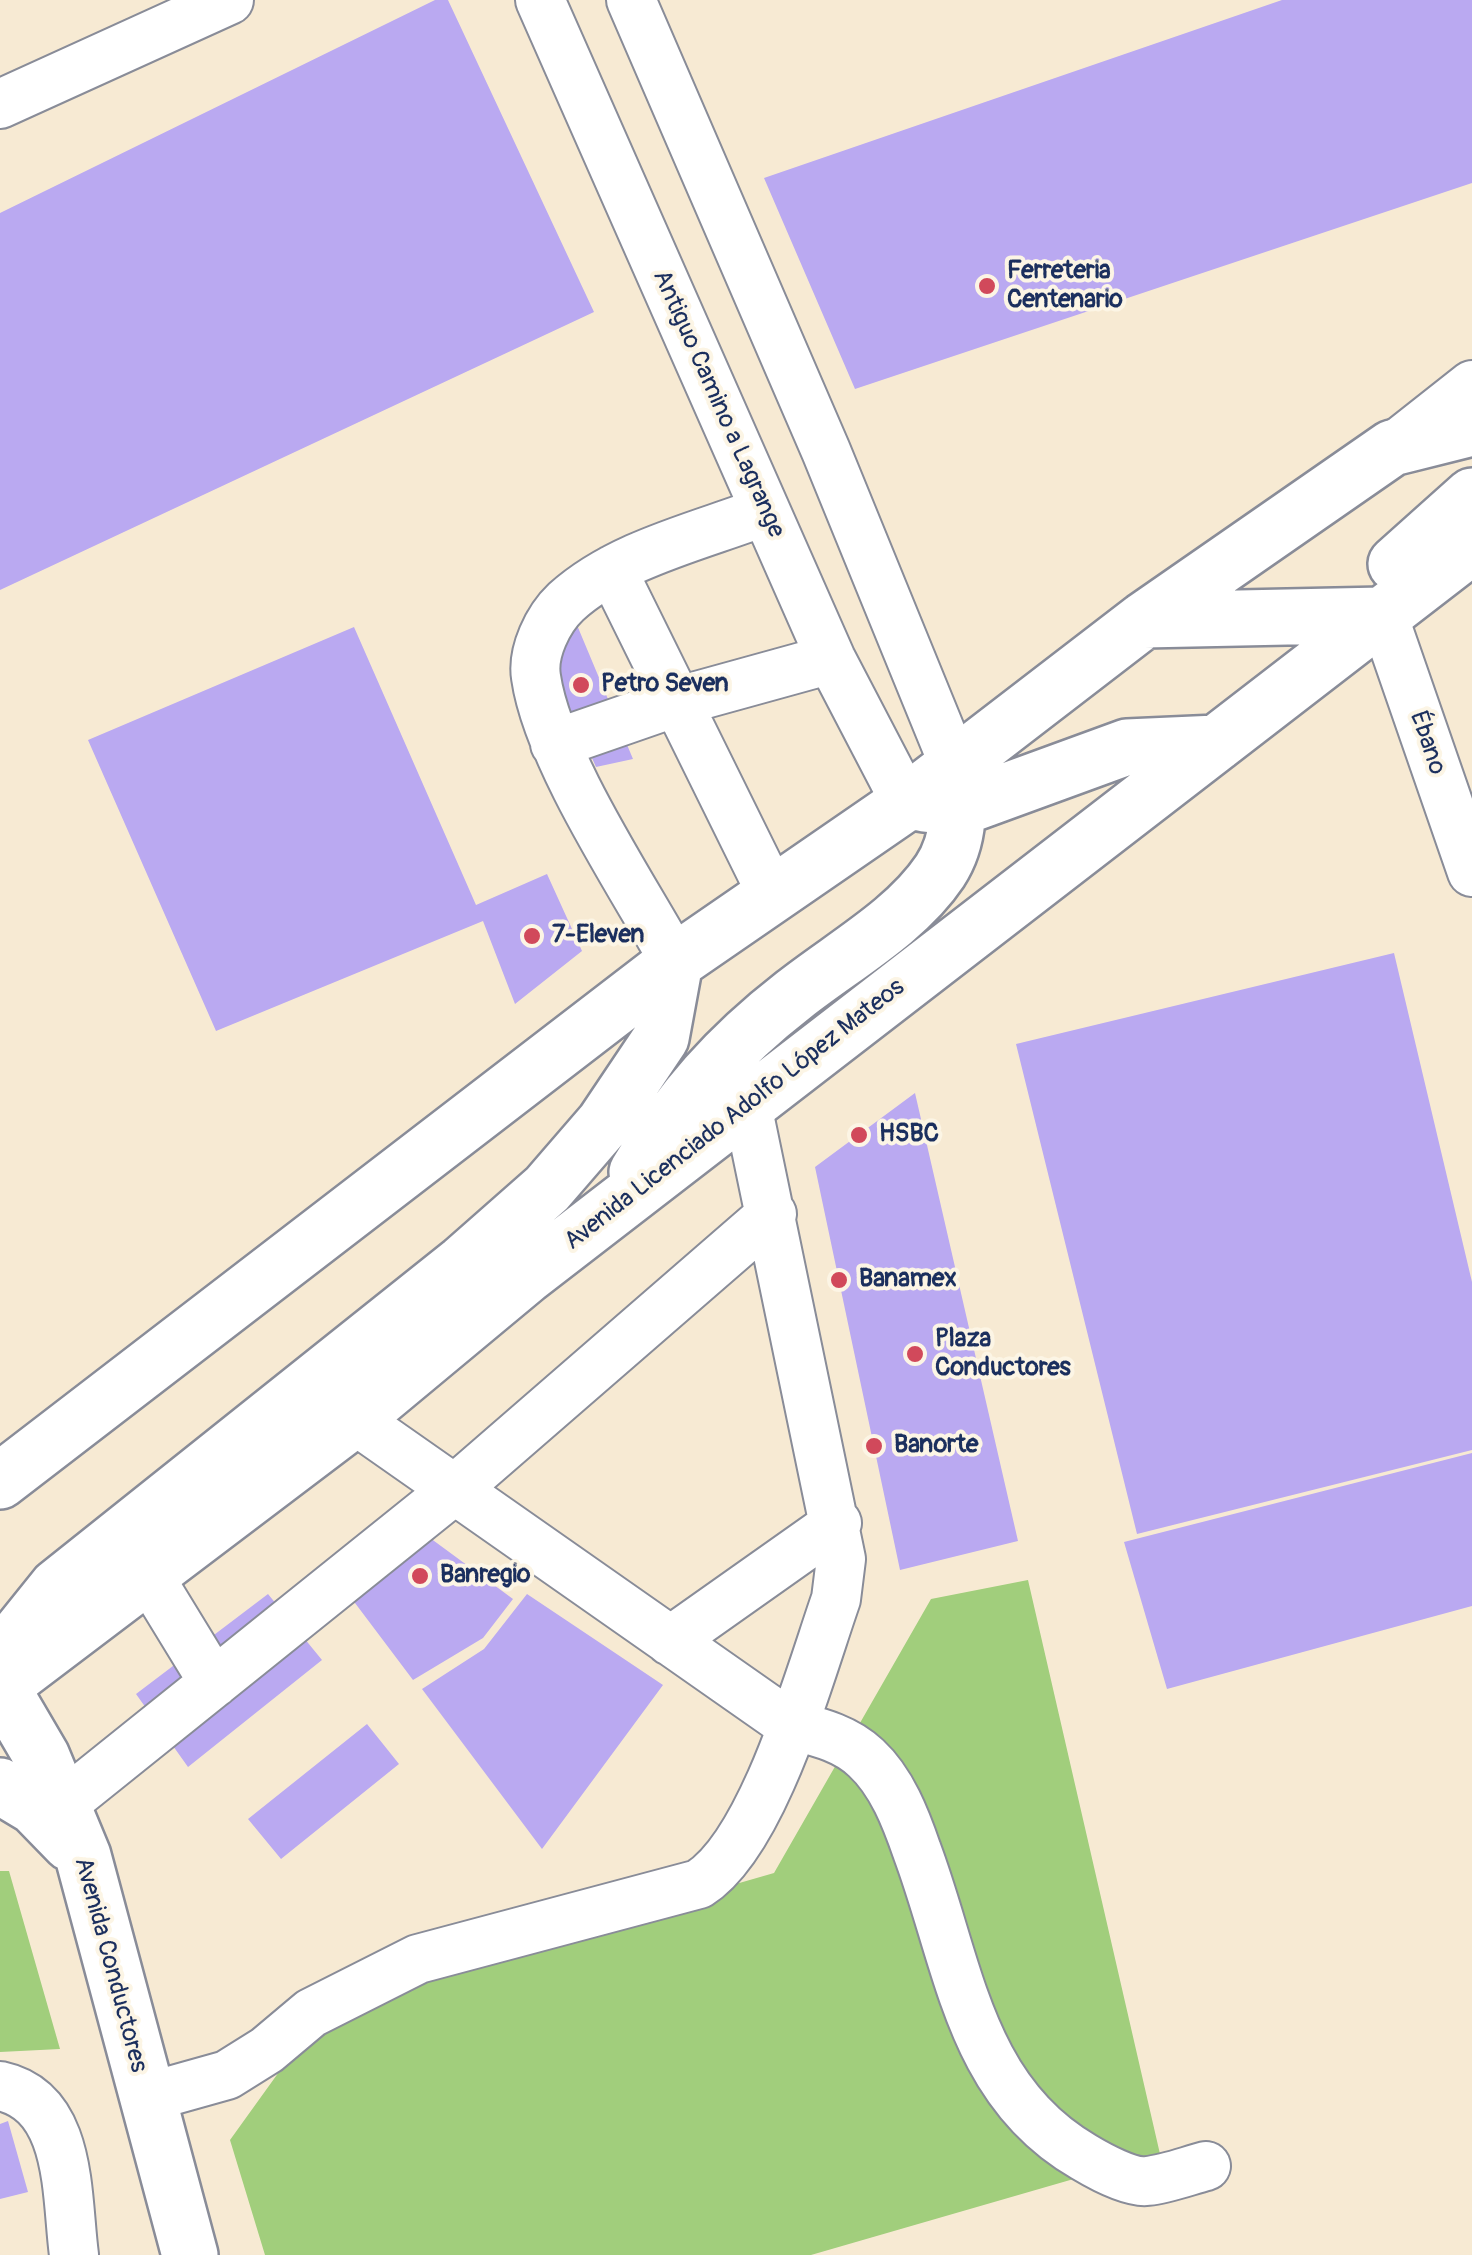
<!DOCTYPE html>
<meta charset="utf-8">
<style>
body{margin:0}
canvas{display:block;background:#f7ead3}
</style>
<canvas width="1472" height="2255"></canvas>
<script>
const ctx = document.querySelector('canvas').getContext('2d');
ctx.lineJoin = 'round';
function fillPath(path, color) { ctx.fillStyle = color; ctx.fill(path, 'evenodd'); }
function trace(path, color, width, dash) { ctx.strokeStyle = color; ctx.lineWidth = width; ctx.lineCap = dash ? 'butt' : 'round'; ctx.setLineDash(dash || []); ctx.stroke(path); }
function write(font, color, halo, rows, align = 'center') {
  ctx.font = font + ' Pangolin,sans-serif'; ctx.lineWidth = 8; ctx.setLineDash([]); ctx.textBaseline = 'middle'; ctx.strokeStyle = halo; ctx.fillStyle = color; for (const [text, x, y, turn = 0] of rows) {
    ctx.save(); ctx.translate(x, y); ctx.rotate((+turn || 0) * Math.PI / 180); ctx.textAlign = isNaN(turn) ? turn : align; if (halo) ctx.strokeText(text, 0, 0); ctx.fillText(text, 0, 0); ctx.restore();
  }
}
fillPath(new Path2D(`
 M 1028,1580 L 1160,2154 L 811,2255 L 265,2255 L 230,2140 L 330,2001 L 774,1873 L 931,1599 Z
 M 0,1871 L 9,1871 L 60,2049 L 0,2052 Z`), '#a1ce7c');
fillPath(new Path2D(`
 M 435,0 L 448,0 L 594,312 L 0,590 L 0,213 Z
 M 1282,0 L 1472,0 L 1472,183 L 855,389 L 764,178 Z
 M 564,594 L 633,759 L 596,767 L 526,611 Z
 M 354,627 L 476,905 L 547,874 L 582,951 L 515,1004 L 483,921 L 216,1031 L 88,740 Z
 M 1394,953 L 1472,1282 L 1472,1450 L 1137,1534 L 1016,1044 Z
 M 915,1093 L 1018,1541 L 900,1570 L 815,1167 Z
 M 1472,1453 L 1472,1606 L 1167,1689 L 1124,1542 Z
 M 426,1535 L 513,1599 L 483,1638 L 413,1680 L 352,1599 Z
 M 268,1594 L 322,1660 L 188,1767 L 136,1694 Z
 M 527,1594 L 663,1685 L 542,1849 L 422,1689 L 484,1649 Z
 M 367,1724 L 399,1764 L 281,1859 L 248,1819 Z
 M 8,2121 L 28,2192 L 0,2199 L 0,2124 Z`), '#baa9f1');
const minor = new Path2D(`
 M 540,0 L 831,659 L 906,803
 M 631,0 L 826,451 L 955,767
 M 0,104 L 229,0
 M 1396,445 L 1472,385
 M 612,570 L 773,896
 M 1383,615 L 1472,872
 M 555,744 L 679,701 L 831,659
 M 675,962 C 633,886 548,760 536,677 C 532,652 548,619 566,602 C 619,554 700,536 765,511
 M 354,1419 L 791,1725 C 818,1732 845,1738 866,1758 C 892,1782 906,1819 917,1851 C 959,1963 969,2091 1084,2157 C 1099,2166 1130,2183 1147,2181 C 1167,2179 1187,2171 1206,2166
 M 148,1575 L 214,1683
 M 670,1641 L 837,1523
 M 63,1804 L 454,1490 L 772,1214
 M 0,2086 C 73,2102 66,2195 74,2255
 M 145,2098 L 227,2075 L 267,2050 L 311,2013 L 418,1959 L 699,1884 C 764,1843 810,1673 836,1599 L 841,1559 L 747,1105`);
const major = new Path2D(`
 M 1396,564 L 1472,496
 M 1144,620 L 1383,615
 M 924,804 L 960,808 L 1127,747 L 1217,743
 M 637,1172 C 680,1100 727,1047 794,995 C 842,957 906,922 940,871 C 961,839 959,803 955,767
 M 0,1481 L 675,962 L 906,803 L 1144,620 L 1392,448 L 1472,428
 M 1,1684 L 16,1638 L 57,1587 L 463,1263 L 547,1189 L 604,1123 L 661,1038 L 675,962
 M 0,1687 L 354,1419 L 526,1276 L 1472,546
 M 1,1687 L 42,1757 L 83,1856 L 190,2255
 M 0,1786 L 35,1807 L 70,1843`);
trace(minor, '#898c98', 52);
trace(major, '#898c98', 60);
trace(minor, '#fff', 48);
trace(major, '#fff', 55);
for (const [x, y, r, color] of [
 [987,286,10,"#d1495b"],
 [581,685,10,"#d1495b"],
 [532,936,10,"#d1495b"],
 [859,1135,10,"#d1495b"],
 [839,1280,10,"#d1495b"],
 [915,1354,10,"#d1495b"],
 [874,1446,10,"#d1495b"],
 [420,1576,10,"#d1495b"]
]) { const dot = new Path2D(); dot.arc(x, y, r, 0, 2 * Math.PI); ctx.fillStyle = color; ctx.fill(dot); trace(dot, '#fcf5e5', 4); }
write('bold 25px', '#1b2f5e', '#fcf5e5', [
 ["Ferreteria",1007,272],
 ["Centenario",1007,301],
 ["Petro Seven",601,685],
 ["7-Eleven",552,936],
 ["HSBC",879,1135],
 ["Banamex",859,1280],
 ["Plaza",935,1340],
 ["Conductores",935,1369],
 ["Banorte",894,1446],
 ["Banregio",440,1576]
], 'left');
write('25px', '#1b2f5e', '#fcf5e5', [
 ["Antiguo Camino a Lagrange",718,404,66],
 ["Ébano",1427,743,71],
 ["Avenida Licenciado Adolfo López Mateos",735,1115,-38],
 ["Avenida Conductores",110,1965,75]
]);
</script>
